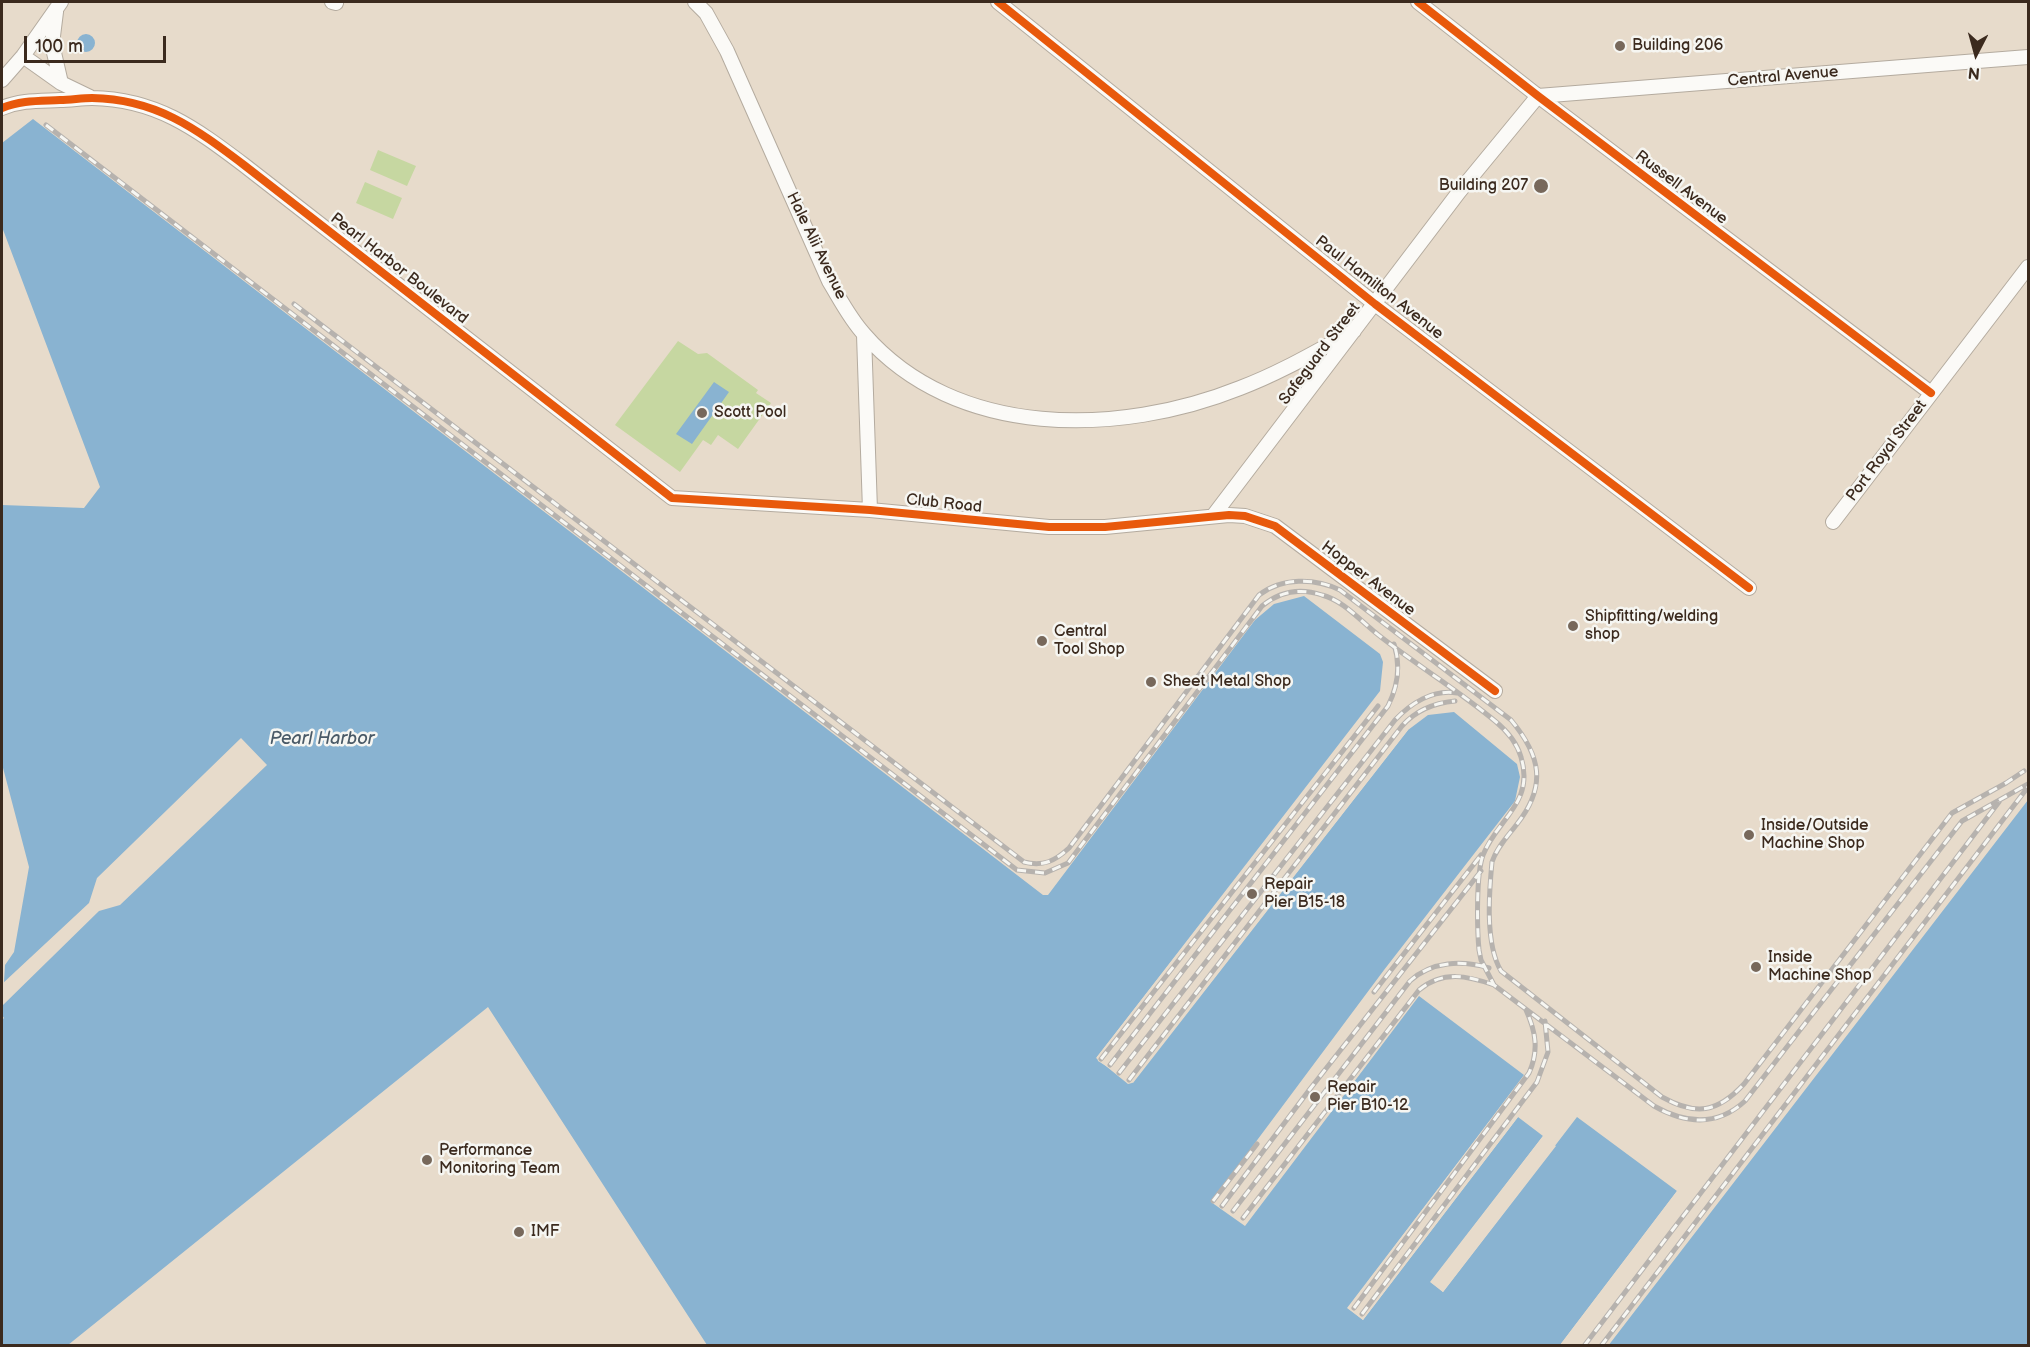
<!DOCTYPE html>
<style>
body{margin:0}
#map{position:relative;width:2030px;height:1347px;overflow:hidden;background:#e7dbcb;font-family:"Balsamiq Sans",sans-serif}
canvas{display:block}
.frame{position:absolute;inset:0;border:3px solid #3b2a1e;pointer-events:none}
.north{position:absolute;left:1946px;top:24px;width:60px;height:60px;-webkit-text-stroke:4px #f6f6f2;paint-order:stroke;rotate:186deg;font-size:16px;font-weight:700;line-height:24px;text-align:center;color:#3b2a1e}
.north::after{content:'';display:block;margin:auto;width:21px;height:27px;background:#3b2a1e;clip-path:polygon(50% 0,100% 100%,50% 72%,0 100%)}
.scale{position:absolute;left:24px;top:36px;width:142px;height:27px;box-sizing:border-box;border:3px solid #3b2a1e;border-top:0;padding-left:8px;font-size:18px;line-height:21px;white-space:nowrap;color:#3b2a1e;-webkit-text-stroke:4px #f6f6f2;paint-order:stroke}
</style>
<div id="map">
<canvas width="2030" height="1347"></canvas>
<div class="frame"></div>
<div class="north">N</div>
<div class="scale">100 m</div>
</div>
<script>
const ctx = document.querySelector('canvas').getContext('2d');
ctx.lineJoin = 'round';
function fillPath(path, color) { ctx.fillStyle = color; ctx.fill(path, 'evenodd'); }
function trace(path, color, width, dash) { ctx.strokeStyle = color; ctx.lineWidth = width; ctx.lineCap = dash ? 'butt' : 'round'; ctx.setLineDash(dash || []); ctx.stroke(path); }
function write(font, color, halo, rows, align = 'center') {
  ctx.font = font + ' "Balsamiq Sans",sans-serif'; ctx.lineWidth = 5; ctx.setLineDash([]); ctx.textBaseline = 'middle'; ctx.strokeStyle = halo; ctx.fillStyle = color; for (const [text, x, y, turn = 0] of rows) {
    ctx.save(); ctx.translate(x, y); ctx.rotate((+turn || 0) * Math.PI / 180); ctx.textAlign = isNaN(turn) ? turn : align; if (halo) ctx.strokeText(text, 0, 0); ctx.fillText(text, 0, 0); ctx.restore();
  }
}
fillPath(new Path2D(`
 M 378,150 L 416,166 L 407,186 L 370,170 Z
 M 365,182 L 402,198 L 393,219 L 356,203 Z
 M 678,341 L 698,354 L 707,353 L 758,390 L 756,393 L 771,403 L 738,449 L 718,435 L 711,445 L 703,440 L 680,472 L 615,425 Z`), '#c6d7a1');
fillPath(new Path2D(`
 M77 43a9 9 0 1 1 18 0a9 9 0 1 1-18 0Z
 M 33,119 L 1043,895 L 1048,895 L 1255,620 L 1274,604 L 1304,596 L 1380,654 L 1383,662 L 1380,691 L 1097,1057 L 1098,1061 L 1133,1083 L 1408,730 L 1428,715 L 1454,712 L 1517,764 L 1520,777 L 1515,801 L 1384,970 L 1211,1202 L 1245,1226 L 1419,996 L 1524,1075 L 1348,1308 L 1363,1320 L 1518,1117 L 1543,1136 L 1431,1282 L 1443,1292 L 1577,1117 L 1677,1191 L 1560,1345 L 707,1345 L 488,1007 L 68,1345 L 2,1345 L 2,1020 L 4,1018 L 2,1015 L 5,965 L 14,952 L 29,867 L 2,764 L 2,505 L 84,508 L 100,487 L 2,227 L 2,143 Z
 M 714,382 L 729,392 L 692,444 L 676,434 Z
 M 2028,800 L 2028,1345 L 1608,1346 Z`), '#89b3d1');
fillPath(new Path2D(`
 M 1373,703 L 1375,705 L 1100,1059 L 1131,1080 L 1405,728 L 1408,730 L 1132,1083 L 1128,1084 L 1096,1058 Z
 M 241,738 L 267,765 L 120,905 L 99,911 L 2,1006 L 2,984 L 89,903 L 97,878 Z
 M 1502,1105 L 1504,1106 L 1352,1307 L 1363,1316 L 1516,1115 L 1518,1117 L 1363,1320 L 1347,1308 Z
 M 1543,1136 L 1545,1138 L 1434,1282 L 1443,1288 L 1553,1144 L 1556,1146 L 1443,1292 L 1430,1282 Z
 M 1677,1191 L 1679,1193 L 1563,1346 L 1560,1345 Z
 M 1705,1213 L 1708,1214 L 1608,1345 L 1605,1346 Z`), '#e7dbcb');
const minor = new Path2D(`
 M 332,2 L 336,3
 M 695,2 L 706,13 L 727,51 L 829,281 C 840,299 850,319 864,334 C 956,440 1120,436 1240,388 C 1280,373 1317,351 1354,331
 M 998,2 L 1375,304 L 1749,588
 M 1418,2 L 1538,96 L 1931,393
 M 56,12 L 52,44 L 61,83
 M 23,56 L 61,83 L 90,97
 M 2,80 L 23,56 L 61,2
 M 1538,96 L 2028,57
 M 2,108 C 21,100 39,101 60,100 C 71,100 81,98 92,98 C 156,99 195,128 244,165 L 672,498 L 870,510 L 1049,527 L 1105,527 L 1229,515 L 1245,516 L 1275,526 L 1495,691
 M 864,335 L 870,510
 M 1213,516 L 1459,192 L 1538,96
 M 1833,522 L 2028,267`);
trace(minor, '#b4ab9f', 16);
trace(minor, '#fbfaf7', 14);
const rail = new Path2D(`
 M 46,125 L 1017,870 L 1045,873 L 1068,863 L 1262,606 C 1280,591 1301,588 1322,595 C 1345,601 1362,623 1381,637 C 1418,666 1459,691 1495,721 C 1506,730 1517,743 1521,757 C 1535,803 1497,819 1483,855 C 1476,874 1477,928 1479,950 L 1481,960 L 1494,985 L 1654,1106 C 1686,1124 1717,1127 1745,1101 L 1962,821 L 2028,784
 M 294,304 L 1024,862 C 1043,867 1055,861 1069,848 L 1259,595 C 1282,577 1315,578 1340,590 L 1511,720 C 1541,756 1547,786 1517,824 C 1508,836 1497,847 1492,862 C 1489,893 1485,944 1501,971 L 1662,1097 C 1696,1116 1717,1113 1744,1084 L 1952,813 L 2006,783 L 2024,771
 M 1374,992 L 1481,855
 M 1101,1059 L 1378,706
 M 1110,1065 L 1388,706 C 1398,686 1401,666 1394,644
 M 1119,1073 L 1395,720 C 1411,703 1433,689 1457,693
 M 1129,1080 L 1402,726 C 1416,710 1434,703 1455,701
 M 1213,1201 L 1257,1144
 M 1222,1206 L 1310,1089 L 1481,871
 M 1233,1211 L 1410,981 C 1432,961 1462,960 1489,968
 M 1243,1218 L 1419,990 C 1443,970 1468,976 1494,985
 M 1354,1308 L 1529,1073 C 1539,1051 1536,1032 1526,1010
 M 1362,1314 L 1537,1082 L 1548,1052 L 1545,1021
 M 1584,1346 L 1999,802
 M 1601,1346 L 2028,787`);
trace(rail, '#b6b2ae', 5);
trace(rail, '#f6f6f2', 3, [9]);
trace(new Path2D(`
 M 998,2 L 1375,304 L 1749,588
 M 1418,2 L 1538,96 L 1931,393
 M 2,108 C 21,100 39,101 60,100 C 71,100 81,98 92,98 C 156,99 195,128 244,165 L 672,498 L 870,510 L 1049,527 L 1105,527 L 1229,515 L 1245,516 L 1275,526 L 1495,691`), '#e8590c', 8);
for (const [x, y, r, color] of [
 [1620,46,6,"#77685b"],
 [1541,186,8,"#77685b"],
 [702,413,6,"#77685b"],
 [1573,626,6,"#77685b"],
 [1042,641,6,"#77685b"],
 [1151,682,6,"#77685b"],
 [1749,835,6,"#77685b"],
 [1252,894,6,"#77685b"],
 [1756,967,6,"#77685b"],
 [1315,1097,6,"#77685b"],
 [427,1160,6,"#77685b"],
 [519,1232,6,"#77685b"]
]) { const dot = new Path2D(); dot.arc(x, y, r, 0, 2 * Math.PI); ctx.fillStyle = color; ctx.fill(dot); trace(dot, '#f6f6f2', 2); }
write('16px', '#3b2a1e', '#f6f6f2', [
 ["Building 206",1632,46],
 ["Building 207",1528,186,"right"],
 ["Scott Pool",714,413],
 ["Shipfitting/welding",1585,617],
 ["shop",1585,635],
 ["Central",1054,632],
 ["Tool Shop",1054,650],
 ["Sheet Metal Shop",1163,682],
 ["Inside/Outside",1761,826],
 ["Machine Shop",1761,844],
 ["Repair",1264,885],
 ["Pier B15-18",1264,903],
 ["Inside",1768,958],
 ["Machine Shop",1768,976],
 ["Repair",1327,1088],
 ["Pier B10-12",1327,1106],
 ["Performance",439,1151],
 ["Monitoring Team",439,1169],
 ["IMF",531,1232]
], 'left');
write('16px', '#3b2a1e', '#f6f6f2', [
 ["Central Avenue",1783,77,-5],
 ["Russell Avenue",1681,188,37],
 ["Hale Alii Avenue",816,246,64],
 ["Pearl Harbor Boulevard",399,269,38],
 ["Paul Hamilton Avenue",1379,288,38],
 ["Safeguard Street",1320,354,-53],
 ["Port Royal Street",1887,451,-53],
 ["Club Road",944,504,6],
 ["Hopper Avenue",1368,579,37]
]);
write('italic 18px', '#4a5a67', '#f6f6f2', [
 ["Pearl Harbor",322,739]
]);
</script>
